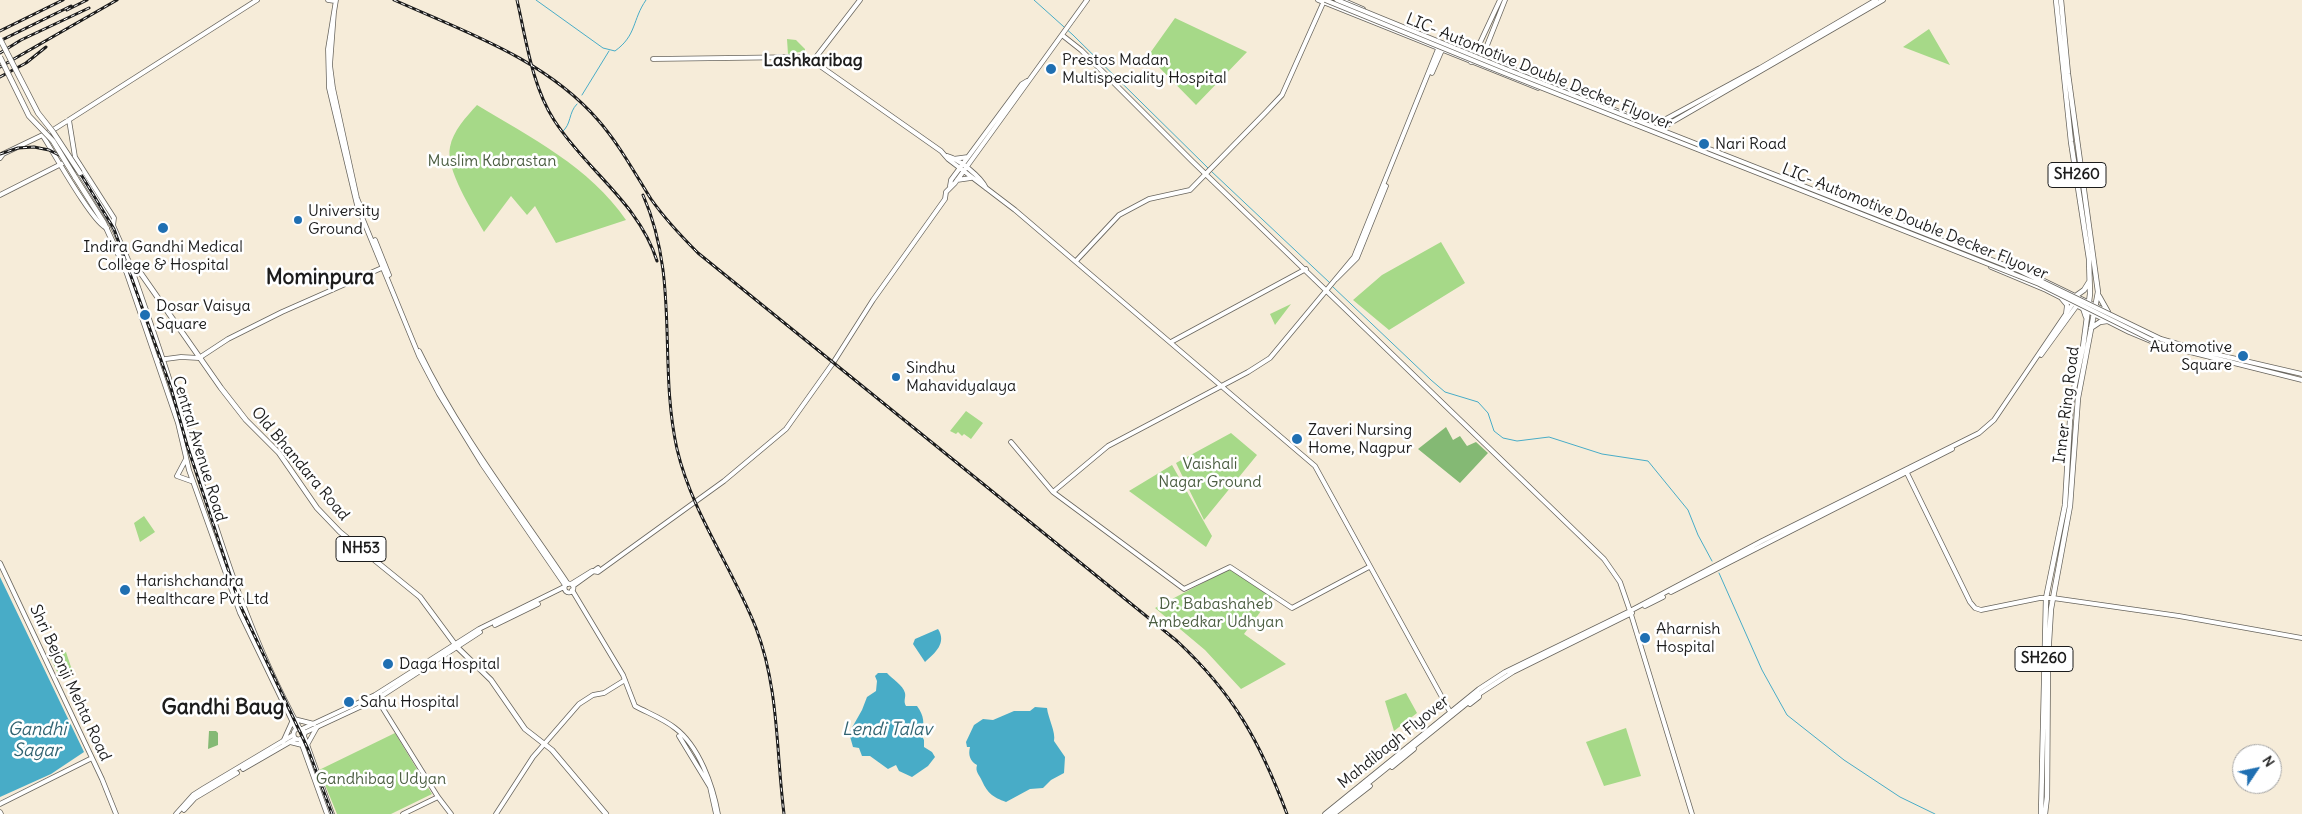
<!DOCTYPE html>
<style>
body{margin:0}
#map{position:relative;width:2302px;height:814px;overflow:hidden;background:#f6ecd9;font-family:Delius,sans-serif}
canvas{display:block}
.north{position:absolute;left:2232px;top:744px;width:50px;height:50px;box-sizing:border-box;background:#fff;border:1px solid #a4a4a4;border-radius:50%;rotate:56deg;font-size:14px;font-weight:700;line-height:20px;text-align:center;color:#1c1c1c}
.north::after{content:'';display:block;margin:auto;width:18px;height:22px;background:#1f6fb2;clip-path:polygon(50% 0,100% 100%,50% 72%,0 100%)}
</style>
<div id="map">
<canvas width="2302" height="814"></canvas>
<div class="north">N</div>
</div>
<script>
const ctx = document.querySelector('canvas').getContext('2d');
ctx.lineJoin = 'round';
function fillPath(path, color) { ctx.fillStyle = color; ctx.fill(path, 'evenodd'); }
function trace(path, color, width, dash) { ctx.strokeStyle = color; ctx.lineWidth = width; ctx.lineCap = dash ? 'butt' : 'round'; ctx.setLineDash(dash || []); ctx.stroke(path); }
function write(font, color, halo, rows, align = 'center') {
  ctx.font = font + ' Delius,sans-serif'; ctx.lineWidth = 5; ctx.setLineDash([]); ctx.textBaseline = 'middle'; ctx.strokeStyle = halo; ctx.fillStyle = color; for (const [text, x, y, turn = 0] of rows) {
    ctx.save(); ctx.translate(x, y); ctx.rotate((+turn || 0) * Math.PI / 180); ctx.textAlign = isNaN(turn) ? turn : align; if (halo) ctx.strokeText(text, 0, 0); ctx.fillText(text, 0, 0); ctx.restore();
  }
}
fillPath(new Path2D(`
 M 1175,18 L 1247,52 L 1196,105 L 1148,56 Z
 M 1929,29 L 1950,65 L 1903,47 Z
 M 787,39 L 796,40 L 805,49 L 805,51 L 788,54 Z
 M 477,105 C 530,137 590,167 626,220 L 556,243 L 535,206 L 527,215 L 511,196 L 484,232 C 473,212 445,169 450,147 C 453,131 466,117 477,105 Z
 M 1441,242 L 1465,283 L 1389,330 L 1353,300 L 1382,275 Z
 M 1291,304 L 1275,325 L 1270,314 Z
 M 966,411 L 983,423 L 971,439 L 964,434 L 962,436 L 958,432 L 956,434 L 950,431 Z
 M 1231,433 L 1257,455 L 1204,520 L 1176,463 Z
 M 1172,465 L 1212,536 L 1206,547 L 1129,491 Z
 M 144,516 L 155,532 L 140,542 L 134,523 Z
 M 1231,568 L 1272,596 L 1244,634 L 1286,664 L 1241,689 L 1205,650 L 1155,608 Z
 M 66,652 L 72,670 L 59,676 L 51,659 Z
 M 1406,693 L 1417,713 L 1394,731 L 1385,701 Z
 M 1626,728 L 1641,776 L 1604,786 L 1586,742 Z
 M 395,733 L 432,794 L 391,814 L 337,814 L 319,770 Z`), '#a6d988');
fillPath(new Path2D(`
 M 1446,427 L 1453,440 L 1460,436 L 1467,446 L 1476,442 L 1488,453 L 1460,483 L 1418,449 Z
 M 209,731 L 216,731 L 218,733 L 218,745 L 208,749 Z`), '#84b974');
fillPath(new Path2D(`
 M 0,577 L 84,752 L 51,774 L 0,797 Z
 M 938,629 C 947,643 935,653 925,662 L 913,644 L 915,639 Z
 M 878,673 L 887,673 C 892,679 903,685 905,693 C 906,698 903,701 906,706 L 917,706 C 924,716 925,723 921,734 L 924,740 L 924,747 L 932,752 L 935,757 L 928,766 L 912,777 L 899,771 L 896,765 L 888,769 L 870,756 L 862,756 L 859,748 L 853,747 L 849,733 L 862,710 L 867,697 L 876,691 L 877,681 L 875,676 Z
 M 1035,707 L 1047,708 C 1048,718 1056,732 1054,741 L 1065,757 L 1064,773 L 1051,780 L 1043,788 L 1030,789 L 1006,802 C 993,797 988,794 982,781 C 979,774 975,772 977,765 C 970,761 968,755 970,747 L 967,747 L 966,742 L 974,725 L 983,719 L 993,720 L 1014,711 L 1030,711 Z`), '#48acc7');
trace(new Path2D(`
 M 536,0 L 603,48 L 615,51 C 637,35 632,20 646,0
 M 1034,0 L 1073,35 L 1208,168
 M 582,95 L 609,51
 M 562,132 C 572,124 568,113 577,104
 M 1211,171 L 1330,283
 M 1332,286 L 1431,380 L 1445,392 L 1478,402 L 1488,413 L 1494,431 L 1503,438 L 1517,441 L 1549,437 L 1602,454 L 1648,461 L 1688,510 L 1698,535 L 1712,561
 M 1719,573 L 1762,670 L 1787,715 L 1844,760 L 1900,797 L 1935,814`), '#48acc7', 1);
const secondary = new Path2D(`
 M 328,0 L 335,1
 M 336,0 L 328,49 L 329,88 L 357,205 L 419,356 L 439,394 L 482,464 L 565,585
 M 1318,0 L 1538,88
 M 1342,0 L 1363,9
 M 334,12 L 330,65 L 333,88 L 357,198 L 364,215
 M 1062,35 L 1081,50 L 1192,161 L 1604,559 L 1620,582 L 1630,611 L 1692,814
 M 1458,47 L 1660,128
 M 1482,58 L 1505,0
 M 653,59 L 801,57 L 813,61 L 941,151 L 948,159 L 1015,210 L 1315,466 L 1449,710
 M 813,61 L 860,0
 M 1471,62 L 1500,0
 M 1432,73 L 1442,50
 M 69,120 L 75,157 L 114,218 L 113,226
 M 1655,125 L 1760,68 L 1876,0
 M 1660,129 L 1883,0
 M 43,136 C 52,150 95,227 107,228
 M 947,156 C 959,159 981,177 986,188
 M 0,158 L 3,154 L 53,130 L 257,0
 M 953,159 L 968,157
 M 957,180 L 971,178
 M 950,186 L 951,180 L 1022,84 L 1027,81
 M 0,195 L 73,158
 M 375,240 L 389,275
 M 1076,261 L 1119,215 L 1149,199 L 1190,190 L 1267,111 L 1282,95 L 1324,1
 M 1991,267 L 2046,290 L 2129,332 L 2153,342
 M 2032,275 L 2104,310
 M 1336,279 L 1357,258 L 1386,186
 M 2062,299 L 2067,305 L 2066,313
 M 1171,342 L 1306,269
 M 419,351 C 459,434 517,508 568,584
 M 2041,355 L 2078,304
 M 158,360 L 181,357 L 199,358 L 228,339 L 282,312 L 384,267
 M 1011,442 L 1053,492
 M 1906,471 L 1970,602 L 1975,608 L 1981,610 L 2040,598 L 2053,598 L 2179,616 L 2302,638
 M 0,563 L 102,779 L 116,814
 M 1369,567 L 1292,608 L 1230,567 L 1184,589 L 1053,492 L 1108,446 L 1248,372 L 1270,358 L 1354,257 L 1438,49
 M564.5 588a4.5 4.5 0 1 1 9 0a4.5 4.5 0 1 1-9 0Z
 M 571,584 L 592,571 L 598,572 L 724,481 L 786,429 L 833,363 L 873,300 L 945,199 L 946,192 L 955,183 L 1087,0
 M 573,586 L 598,568
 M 572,590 L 623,675 L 635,706 C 648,713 664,719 675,728 C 699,746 713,786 718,814
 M 1671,592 L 1952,449
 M 1645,606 L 1663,597
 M 495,625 L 538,604
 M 377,699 L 438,797 L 451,814
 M 1470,704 L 1479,697 L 1479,694
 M 302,729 L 375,695 L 479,629 L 564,587
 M 304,733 L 377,699 L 480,632
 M 679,736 L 710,787 L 716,814
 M 1392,767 L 1414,749
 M 243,769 L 295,739
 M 0,804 L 92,758
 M 184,810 L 195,798 L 237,773
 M 0,812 L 1,814
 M 176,814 L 193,795 L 204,788 L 293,735
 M 403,814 L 438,797
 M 496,814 L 533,757 L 579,704 L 593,695 L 604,693 L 625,680
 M 1325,814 L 1479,689 L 1505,672 L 1630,611 L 1762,541 L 1979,433 L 1994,420 L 2074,302
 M 1330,814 L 1476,696 L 1513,672 L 1632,613
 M 1334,814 L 1370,786`);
const primary = new Path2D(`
 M 131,267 C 149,318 167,370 183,422 C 216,527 246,632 300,729
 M 126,271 L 178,423 L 189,470 L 240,613 L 296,729
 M 186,459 L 177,476 L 191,481
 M 294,719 L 314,724
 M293.5 734a5.5 5.5 0 1 1 11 0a5.5 5.5 0 1 1-11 0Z
 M 304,736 L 332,814
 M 300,739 L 327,814
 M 283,742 L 292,722
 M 290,742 L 302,745
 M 307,745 L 317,727`);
const highway = new Path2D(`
 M 80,173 L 113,226 L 131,267
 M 75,177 L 104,223 L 126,271 L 135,265 L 221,388 L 246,420 L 279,453 L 317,508 L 340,532 L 420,597 L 457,647 L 491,680 L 525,729 L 552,750 L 606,814
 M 2077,295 L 2084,290 L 2089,282
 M 2099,296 L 2108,312
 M 2083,308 L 2086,317
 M 2091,328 L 2100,322 L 2107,321
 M 2041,814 L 2046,598 L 2065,505 L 2071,403 L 2083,347 L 2090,294 L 2089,259 L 2071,142 L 2056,0
 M 2045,814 L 2047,797 L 2048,658 L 2051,609 L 2070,506 L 2078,398 L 2098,292 L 2068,74 L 2061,0`);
trace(secondary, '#68655e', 5.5);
trace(primary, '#68655e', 5.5);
trace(highway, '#68655e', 6);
trace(secondary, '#fff', 4);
trace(primary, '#fff', 4);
trace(highway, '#fff', 4.5);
const rail = new Path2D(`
 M 394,0 C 465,32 545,59 598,120 C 619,144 634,172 651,199 C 665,219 681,236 698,253 L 1177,641 C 1234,694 1260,742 1287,814
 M 517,0 C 526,39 532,86 554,120 C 586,170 639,203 657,261
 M 1329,0 L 1473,59 L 2029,278 L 2141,334 L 2183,350 L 2251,366
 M 67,10 L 87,0
 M 0,31 L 63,0
 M 0,41 L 71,6
 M 0,53 L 21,40 L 89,8
 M 0,67 L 117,0
 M 0,77 L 26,63 L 46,47
 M 0,154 L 18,148 L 34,147 L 49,150 L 63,157 L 82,176 L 114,229 L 171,388 L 187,445 L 240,605 L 308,749 L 332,814
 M 643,195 C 680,279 658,363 677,449 C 692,513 732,567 756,628 C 779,688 776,751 784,814`);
trace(rail, '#1c1c1c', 3);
trace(rail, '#fff', 1, [4]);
const primaryBridge = new Path2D(`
 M 1325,0 L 1504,73 L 2039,284 L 2158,343 L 2178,349 L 2302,380
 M 1337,0 L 1506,69 L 2020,271 L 2161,339 L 2202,351 L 2302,374`);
const highwayBridge = new Path2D(`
 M 0,39 L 38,113 L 53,132 L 80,173
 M 0,57 L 29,116 L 53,141 L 75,177`);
trace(primaryBridge, '#68655e', 5.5, []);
trace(highwayBridge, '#68655e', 6, []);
trace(primaryBridge, '#fff', 4);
trace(highwayBridge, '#fff', 4.5);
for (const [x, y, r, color] of [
 [1051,69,6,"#1f6fb2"],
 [1704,144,6,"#1f6fb2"],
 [298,220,5,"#1f6fb2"],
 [163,228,6,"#1f6fb2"],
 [145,315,6,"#1f6fb2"],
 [2243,356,6,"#1f6fb2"],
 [896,377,5,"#1f6fb2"],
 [1297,439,6,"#1f6fb2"],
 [125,590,6,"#1f6fb2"],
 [1645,638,6,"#1f6fb2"],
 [388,664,6,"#1f6fb2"],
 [349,702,6,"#1f6fb2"]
]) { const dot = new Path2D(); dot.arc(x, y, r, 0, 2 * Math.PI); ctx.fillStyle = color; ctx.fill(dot); trace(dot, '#fff', 2); }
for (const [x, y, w] of [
 [2077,175,58],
 [361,549,50],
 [2044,659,58]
]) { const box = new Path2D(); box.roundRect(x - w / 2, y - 12.5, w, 25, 4); ctx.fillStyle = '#fff'; ctx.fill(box); trace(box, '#1c1c1c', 1); }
write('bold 15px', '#1c1c1c', null, [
 ["SH260",2077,175],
 ["NH53",361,549],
 ["SH260",2044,659]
]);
write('16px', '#1c1c1c', '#fff', [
 ["Prestos Madan",1062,60],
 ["Multispeciality Hospital",1062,78],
 ["Nari Road",1715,144],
 ["University",308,211],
 ["Ground",308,229],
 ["Indira Gandhi Medical",163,247,"center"],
 ["College & Hospital",163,265,"center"],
 ["Dosar Vaisya",156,306],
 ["Square",156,324],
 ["Automotive",2232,347,"right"],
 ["Square",2232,365,"right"],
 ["Sindhu",906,368],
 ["Mahavidyalaya",906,386],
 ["Zaveri Nursing",1308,430],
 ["Home, Nagpur",1308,448],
 ["Harishchandra",136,581],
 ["Healthcare Pvt Ltd",136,599],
 ["Aharnish",1656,629],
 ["Hospital",1656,647],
 ["Daga Hospital",399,664],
 ["Sahu Hospital",360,702]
], 'left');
write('16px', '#1c1c1c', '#fff', [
 ["LIC- Automotive Double Decker Flyover",1539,72,22],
 ["LIC- Automotive Double Decker Flyover",1915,222,22],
 ["Inner Ring Road",2067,405,-83],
 ["Central Avenue Road",199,449,73],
 ["Old Bhandara Road",300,464,50],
 ["Shri Bejonji Mehta Road",70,683,65],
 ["Mahdibagh Flyover",1394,742,-39]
]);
write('16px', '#4c5e42', '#fff', [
 ["Muslim Kabrastan",492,161],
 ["Vaishali",1210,464],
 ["Nagar Ground",1210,482],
 ["Dr. Babashaheb",1216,604],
 ["Ambedkar Udhyan",1216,622],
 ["Gandhibag Udyan",381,779]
]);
write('bold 18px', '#1c1c1c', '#fff', [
 ["Lashkaribag",813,61]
]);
write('italic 18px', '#326472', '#fff', [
 ["Gandhi",37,730],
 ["Sagar",37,751],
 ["Lendi Talav",887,730]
]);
write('bold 21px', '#1c1c1c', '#fff', [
 ["Mominpura",320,278],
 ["Gandhi Baug",223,708]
]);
</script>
